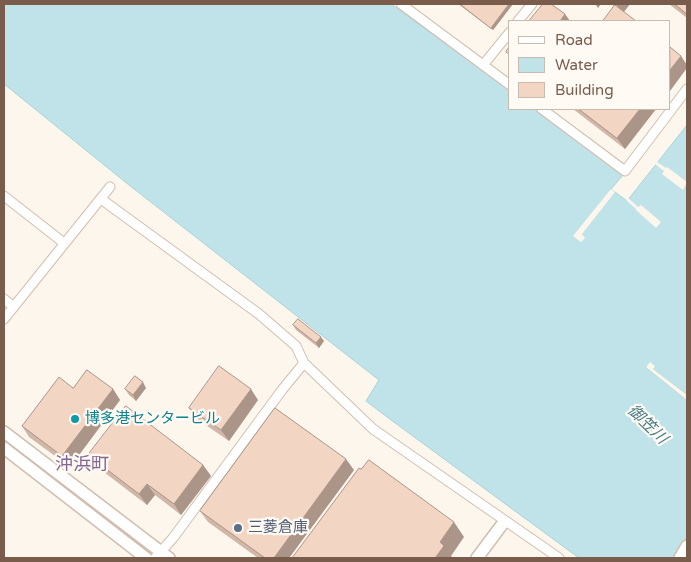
<!DOCTYPE html>
<meta charset="utf-8">
<style>
body{margin:0}
#map{position:relative;width:691px;height:562px;overflow:hidden;background:#fdf6ec;font-family:"Varela Round",sans-serif}
canvas{display:block}
.frame{position:absolute;inset:0;border:5px solid #7a5c4d;pointer-events:none}
.legend{position:absolute;left:508px;top:20px;width:162px;height:90px;box-sizing:border-box;background:#fffaf3;border:1px solid #cabbb1;margin:0;padding:6px 9px;list-style:none;font-size:15px;color:#7a5c4d}
.legend li{display:flex;align-items:center;gap:10px;height:25px}
.legend b{width:25px;border:1px solid #cabbb1}
</style>
<div id="map">
<canvas width="691" height="562"></canvas>
<div class="frame"></div>
<ul class="legend">
<li><b style="height:6px;background:#fff"></b>Road</li>
<li><b style="height:14px;background:#bfe3e8"></b>Water</li>
<li><b style="height:14px;background:#f3d5c3"></b>Building</li>
</ul>
</div>
<script>
const ctx = document.querySelector('canvas').getContext('2d');
ctx.lineJoin = 'round';
function fillPath(path, color) { ctx.fillStyle = color; ctx.fill(path, 'evenodd'); }
function trace(path, color, width, dash) { ctx.strokeStyle = color; ctx.lineWidth = width; ctx.lineCap = dash ? 'butt' : 'round'; ctx.setLineDash(dash || []); ctx.stroke(path); }
function write(font, color, halo, rows, align = 'center') {
  ctx.font = font + ' "Varela Round","Noto Sans JP",sans-serif'; ctx.lineWidth = 4.5; ctx.setLineDash([]); ctx.textBaseline = 'middle'; ctx.strokeStyle = halo; ctx.fillStyle = color; for (const [text, x, y, turn = 0] of rows) {
    ctx.save(); ctx.translate(x, y); ctx.rotate((+turn || 0) * Math.PI / 180); ctx.textAlign = isNaN(turn) ? turn : align; if (halo) ctx.strokeText(text, 0, 0); ctx.fillText(text, 0, 0); ctx.restore();
  }
}
const water = new Path2D(`
 M 4,4 L 391,4 L 510,90 L 510,109 L 534,109 L 623,175 L 611,189 L 627,201 L 687,125 L 687,395 L 653,369 L 650,363 L 646,367 L 687,400 L 687,558 L 579,558 L 387,417 L 366,401 L 379,380 L 129,185 L 4,84 Z`);
fillPath(water, '#bfe3e8');
trace(water, '#a5d3da', 1);
fillPath(new Path2D(`
 M 657,162 L 666,168 L 667,167 L 687,182 L 683,190 L 662,174 L 664,171 L 655,164 Z
 M 611,189 L 615,192 L 582,234 L 585,238 L 581,242 L 573,236 Z
 M 628,198 L 638,207 L 641,205 L 661,222 L 656,228 L 636,210 L 636,209 L 626,200 Z
 M 650,362 L 655,366 L 653,369 L 687,395 L 687,400 L 646,367 Z`), '#fdf6ec');
const minor = new Path2D(`
 M 401,4 L 510,85
 M 518,21 L 532,4
 M 483,65 L 510,32
 M 542,109 L 625,171 L 687,89
 M 4,196 L 64,243
 M 101,199 L 259,314 L 296,346 L 304,363 L 373,429 L 559,558
 M 4,299 L 14,307
 M 4,319 L 110,187
 M 155,558 L 173,538 L 282,390 L 304,363`);
const tertiary = new Path2D(`
 M 4,432 L 169,558
 M 4,448 L 146,558
 M 477,558 L 504,522
 M 680,558 L 687,546`);
trace(minor, '#d1beb0', 11);
trace(tertiary, '#d1beb0', 14);
trace(minor, '#fff', 9);
trace(tertiary, '#fff', 11);
fillPath(new Path2D(`
 M 458,4 L 513,4 L 493,30 Z
 M 611,4 L 630,4 L 624,12 Z
 M 669,4 L 687,4 L 687,18 Z
 M 573,109 L 656,109 L 625,149 Z
 M 293,325 L 324,341 L 319,348 L 296,330 Z
 M 73,388 L 113,389 L 120,400 L 70,467 L 29,437 L 22,426 Z
 M 146,388 L 136,401 L 129,395 L 125,389 Z
 M 258,400 L 229,441 L 197,419 L 189,408 Z
 M 88,455 L 203,465 L 211,476 L 181,515 L 155,495 L 147,505 L 96,466 Z
 M 354,470 L 289,558 L 258,558 L 208,522 L 200,511 Z`), '#d1b7a8');
fillPath(new Path2D(`
 M 509,4 L 513,4 L 493,30 L 491,28 Z
 M 597,4 L 601,4 L 598,8 L 596,5 Z
 M 616,4 L 630,4 L 623,13 Z
 M 565,14 L 570,21 L 560,21 Z
 M 681,56 L 687,65 L 687,68 L 670,91 L 670,70 Z
 M 640,109 L 656,109 L 625,149 L 617,138 Z
 M 321,337 L 324,341 L 319,348 L 316,343 Z
 M 143,382 L 146,388 L 136,401 L 133,395 Z
 M 113,389 L 120,400 L 70,467 L 62,456 Z
 M 251,389 L 258,400 L 229,441 L 221,430 Z
 M 346,459 L 354,470 L 289,558 L 274,558 Z
 M 203,465 L 211,476 L 181,515 L 174,504 Z
 M 147,484 L 155,495 L 147,505 L 139,494 Z
 M 454,522 L 464,537 L 451,556 L 453,558 L 435,558 L 440,542 Z`), '#aa9588');
const building = new Path2D(`
 M 460,4 L 509,4 L 491,28 Z
 M 543,4 L 551,4 L 565,14 L 560,21 L 529,21 Z
 M 675,4 L 687,4 L 687,14 Z
 M 615,5 L 636,21 L 603,21 Z
 M 510,46 L 510,55 L 506,52 Z
 M 670,47 L 681,56 L 670,70 Z
 M 579,109 L 640,109 L 617,138 Z
 M 298,319 L 321,337 L 316,343 L 293,325 Z
 M 219,366 L 251,389 L 221,430 L 189,408 Z
 M 87,370 L 113,389 L 62,456 L 22,426 L 59,377 L 73,388 Z
 M 135,376 L 143,382 L 133,395 L 125,389 Z
 M 126,406 L 203,465 L 174,504 L 147,484 L 139,494 L 88,455 Z
 M 275,408 L 346,459 L 274,558 L 265,558 L 200,511 Z
 M 369,460 L 454,522 L 440,542 L 444,546 L 435,558 L 292,558 L 359,468 L 361,469 Z`);
fillPath(building, '#f3d5c3');
trace(building, '#aa9588', 1);
for (const [x, y, r, color] of [
 [75,419,5,"#0f9aa8"],
 [238,528,5,"#5c6f8a"]
]) { const dot = new Path2D(); dot.arc(x, y, r, 0, 2 * Math.PI); ctx.fillStyle = color; ctx.fill(dot); trace(dot, '#fffaf3', 2); }
write('15px', '#0d838f', '#fffaf3', [
 ["博多港センタービル",85,419]
], 'left');
write('15px', '#4e5e75', '#fffaf3', [
 ["三菱倉庫",248,528]
], 'left');
write('italic 16px', '#437c86', '#fffaf3', [
 ["御笠川",647,425,44]
]);
write('18px', '#846695', '#fffaf3', [
 ["沖浜町",82,465]
]);
</script>
